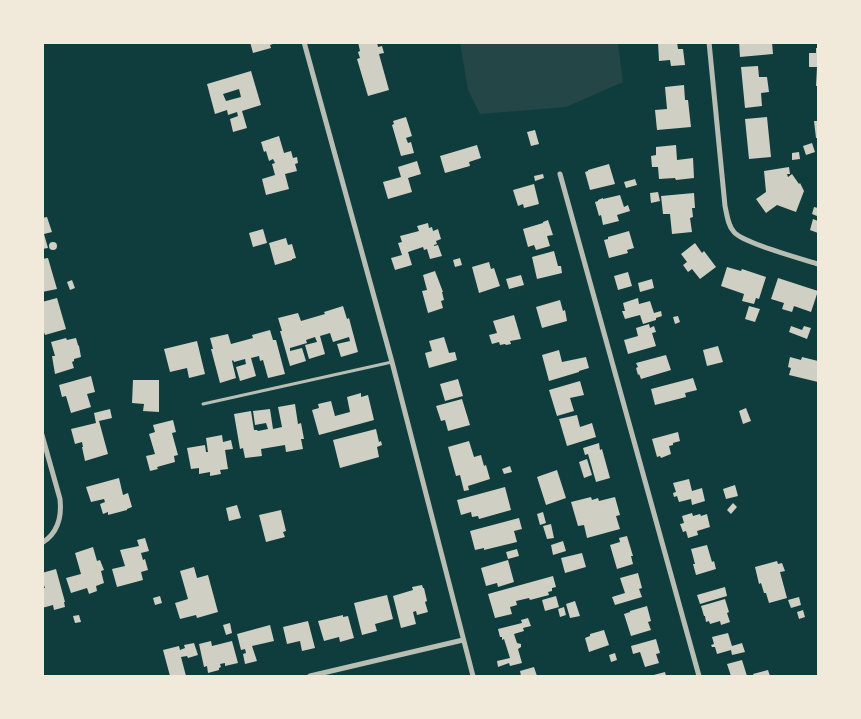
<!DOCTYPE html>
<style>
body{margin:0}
#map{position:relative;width:861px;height:719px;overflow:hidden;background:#0f3d3e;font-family:Commissioner,sans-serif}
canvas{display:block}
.frame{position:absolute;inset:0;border:44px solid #f1e9da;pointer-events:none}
</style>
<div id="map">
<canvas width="861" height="719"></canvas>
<div class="frame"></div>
</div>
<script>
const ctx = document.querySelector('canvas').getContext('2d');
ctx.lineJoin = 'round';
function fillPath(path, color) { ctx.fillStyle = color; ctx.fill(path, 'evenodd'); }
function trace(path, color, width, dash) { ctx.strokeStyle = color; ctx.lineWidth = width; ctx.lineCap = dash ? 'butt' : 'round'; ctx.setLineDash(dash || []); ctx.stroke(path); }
fillPath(new Path2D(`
 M 460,43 L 618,43 L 623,82 L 566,107 L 480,114 L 468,90 Z`), '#244646');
fillPath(new Path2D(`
 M 250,42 L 273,42 L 273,44 L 270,45 L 271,48 L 253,53 Z
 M 358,42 L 377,42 L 378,47 L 382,46 L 384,53 L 379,54 L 389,90 L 368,96 L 357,59 L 360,58 L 358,52 L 360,51 Z
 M 658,42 L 677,42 L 678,49 L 683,49 L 685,65 L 671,66 L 670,60 L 659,61 Z
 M 739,42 L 772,42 L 773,54 L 740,57 Z
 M 816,48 L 818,48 L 818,86 L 816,86 L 817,67 L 809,67 L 809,53 L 816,53 Z
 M 758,66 L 759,77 L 767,77 L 769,92 L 761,93 L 762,106 L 745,108 L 741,67 Z
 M 251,71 L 261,105 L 242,111 L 247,128 L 233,132 L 230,119 L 238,116 L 237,112 L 228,115 L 227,110 L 215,114 L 207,84 ZM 239,89 L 241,97 L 226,101 L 223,94 Z
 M 684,85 L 685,100 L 688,100 L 691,127 L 657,130 L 655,110 L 667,109 L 665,87 Z
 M 406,117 L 412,136 L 406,138 L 408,143 L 411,142 L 414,153 L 401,156 L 392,125 L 394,124 L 393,121 Z
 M 767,117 L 771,157 L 749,159 L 745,119 Z
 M 814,121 L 818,121 L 818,138 L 816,138 Z
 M 535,130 L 539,144 L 531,146 L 527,132 Z
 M 279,136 L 284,153 L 291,151 L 293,158 L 297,157 L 298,163 L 295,164 L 297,171 L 285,174 L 289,189 L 266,195 L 262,179 L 275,175 L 272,164 L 275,163 L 273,159 L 269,161 L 266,151 L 264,152 L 261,142 Z
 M 812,143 L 815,152 L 806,155 L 803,146 Z
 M 477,145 L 481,158 L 469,162 L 470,166 L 445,173 L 440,156 Z
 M 676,145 L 677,160 L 693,158 L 694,178 L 676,180 L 675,178 L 659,179 L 658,167 L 652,167 L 651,156 L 656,155 L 656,147 Z
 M 799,152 L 800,159 L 792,160 L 792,153 Z
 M 417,161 L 421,174 L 408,178 L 412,192 L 388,199 L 383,182 L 401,177 L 398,167 Z
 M 609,164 L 615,184 L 590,190 L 585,172 L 588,171 L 588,170 Z
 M 789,167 L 790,174 L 787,174 L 788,177 L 792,174 L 799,184 L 800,183 L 804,191 L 796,212 L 777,205 L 766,213 L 756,199 L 766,192 L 764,171 Z
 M 543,174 L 544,178 L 535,181 L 534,176 Z
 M 635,179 L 637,185 L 626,188 L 624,182 Z
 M 534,184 L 539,204 L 524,208 L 523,204 L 518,206 L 513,190 Z
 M 658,192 L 660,201 L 651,203 L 650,193 Z
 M 694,193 L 695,208 L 692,208 L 693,217 L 690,218 L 692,232 L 672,234 L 670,214 L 663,214 L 661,196 Z
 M 620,195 L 624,207 L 628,205 L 630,211 L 617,215 L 619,221 L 603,225 L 601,215 L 599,216 L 595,202 L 598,201 L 598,200 L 603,198 L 603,199 Z
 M 814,207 L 818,208 L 817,216 L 812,214 Z
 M 47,217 L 52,232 L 44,234 L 48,248 L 42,249 L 42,218 Z
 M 813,219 L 818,221 L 818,233 L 810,230 Z
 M 548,220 L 553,235 L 547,236 L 550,246 L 536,250 L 534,245 L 528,247 L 523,229 L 543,223 L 543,222 Z
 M 428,223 L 429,228 L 432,227 L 433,231 L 438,229 L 441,239 L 436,241 L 437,244 L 434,245 L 434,246 L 438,245 L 442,256 L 430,259 L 427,249 L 424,250 L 423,247 L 408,252 L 412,265 L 395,270 L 391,258 L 402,255 L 398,243 L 402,242 L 400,236 L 419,231 L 417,226 Z
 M 263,229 L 267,243 L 253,247 L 249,233 Z
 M 629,231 L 634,248 L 627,250 L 628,253 L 609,258 L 604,240 L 608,239 L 608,237 Z
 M 286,238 L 288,245 L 292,244 L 296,258 L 292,259 L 292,260 L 275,265 L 269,243 Z
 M49 246a4 4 0 1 1 8 0a4 4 0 1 1-8 0Z
 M 695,243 L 702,253 L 704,251 L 716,267 L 700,279 L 692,269 L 688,272 L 683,265 L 687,262 L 681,254 Z
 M 554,251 L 558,266 L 561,266 L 562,273 L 537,279 L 532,257 Z
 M 48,258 L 57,289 L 42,292 L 42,259 Z
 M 460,258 L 462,265 L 455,267 L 453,260 Z
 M 489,262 L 491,269 L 494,268 L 500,286 L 479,293 L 472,267 Z
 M 727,267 L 741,271 L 742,269 L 766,277 L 759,299 L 756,298 L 754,304 L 742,301 L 744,294 L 721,286 Z
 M 435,271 L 443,292 L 442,292 L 444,300 L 441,301 L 443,308 L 428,313 L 422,291 L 427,290 L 423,275 Z
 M 628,272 L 632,286 L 618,290 L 614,276 Z
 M 521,275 L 524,285 L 509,289 L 506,279 Z
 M 778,278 L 818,291 L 811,312 L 794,306 L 792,312 L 782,309 L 784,303 L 771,299 Z
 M 652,279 L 654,288 L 640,292 L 638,283 Z
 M 72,280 L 75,288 L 70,290 L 67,282 Z
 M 57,298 L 66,329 L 45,335 L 42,327 L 42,302 Z
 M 638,298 L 639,304 L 650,301 L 654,313 L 661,311 L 662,316 L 656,318 L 656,320 L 643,324 L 640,315 L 625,319 L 622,311 L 625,311 L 623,303 Z
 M 560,300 L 563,311 L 565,310 L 567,321 L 542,328 L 536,307 Z
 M 343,306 L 347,319 L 349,318 L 358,352 L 341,357 L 337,344 L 350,341 L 349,337 L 333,342 L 330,333 L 320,336 L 325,354 L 309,359 L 305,345 L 317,342 L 315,337 L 306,340 L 307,343 L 290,348 L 290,351 L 302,348 L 306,361 L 290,366 L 280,331 L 282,331 L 278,318 L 298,313 L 301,321 L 325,314 L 324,312 Z
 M 749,306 L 760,309 L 755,322 L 745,319 Z
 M 514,315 L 521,339 L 510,341 L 511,344 L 506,345 L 505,344 L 500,345 L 499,342 L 492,344 L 489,335 L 497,333 L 493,321 Z
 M 678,316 L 680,322 L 675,324 L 673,317 Z
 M 649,324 L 650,328 L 654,326 L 656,332 L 652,333 L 656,346 L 628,354 L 624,340 L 638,336 L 636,328 Z
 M 791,326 L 802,330 L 804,326 L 811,328 L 807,339 L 789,332 Z
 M 270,330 L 273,340 L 276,340 L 285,374 L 268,378 L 263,360 L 260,361 L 259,356 L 251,358 L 256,376 L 240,381 L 236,367 L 246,364 L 245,359 L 234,362 L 233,360 L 232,361 L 236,378 L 220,383 L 211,349 L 213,349 L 210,338 L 228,334 L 231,344 L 253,338 L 252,335 Z
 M 444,337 L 449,353 L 455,352 L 457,360 L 429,368 L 425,353 L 432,351 L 429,341 Z
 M 66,338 L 67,340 L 76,338 L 78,345 L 79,346 L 81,357 L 74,359 L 74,361 L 72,362 L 74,368 L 55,374 L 52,356 L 55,356 L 51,342 Z
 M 197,341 L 205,374 L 189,378 L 187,368 L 170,372 L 164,349 Z
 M 718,346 L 723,362 L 707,366 L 703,350 Z
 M 559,350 L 562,362 L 586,357 L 589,368 L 579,371 L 579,372 L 549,381 L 542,355 Z
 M 666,355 L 671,370 L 641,379 L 639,374 L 638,375 L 636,368 L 638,367 L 636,363 Z
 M 790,357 L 801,360 L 802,357 L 818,361 L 818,382 L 789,375 L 791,368 L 788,367 Z
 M 91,376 L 95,392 L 87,394 L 91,407 L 71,413 L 66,396 L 62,397 L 59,385 Z
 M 693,378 L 697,390 L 685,393 L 686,397 L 655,405 L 651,389 Z
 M 458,379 L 463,396 L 445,401 L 440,384 Z
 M 133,380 L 159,380 L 159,412 L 143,411 L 144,404 L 132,403 Z
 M 580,381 L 584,395 L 570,398 L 574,411 L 557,416 L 549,390 Z
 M 361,393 L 361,397 L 368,395 L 374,420 L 319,435 L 312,410 L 319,408 L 318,404 L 331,401 L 335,416 L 350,412 L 347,397 Z
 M 462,399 L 470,425 L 448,431 L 445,420 L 441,421 L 436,406 Z
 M 295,404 L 298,424 L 301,423 L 304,439 L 301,439 L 303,449 L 286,452 L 285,445 L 261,449 L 262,456 L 245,458 L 243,448 L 240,449 L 234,414 L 251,411 L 254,430 L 257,430 L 258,431 L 268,429 L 266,423 L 255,425 L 253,411 L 270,409 L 273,429 L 282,427 L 278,407 Z
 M 746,408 L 751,421 L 743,424 L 739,411 Z
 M 110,409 L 112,418 L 99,421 L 108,454 L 85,461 L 82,447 L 83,447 L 82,442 L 75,444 L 71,429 L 96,423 L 94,413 Z
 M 577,415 L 580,427 L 592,423 L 596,437 L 567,446 L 559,419 Z
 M 173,420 L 176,432 L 172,433 L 178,455 L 174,456 L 175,462 L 157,467 L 158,469 L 150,471 L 146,456 L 155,454 L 149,434 L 155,432 L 153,425 Z
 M 376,429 L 379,442 L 381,441 L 382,445 L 377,447 L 379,457 L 340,468 L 333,440 Z
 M 678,432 L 680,441 L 673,443 L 673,445 L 669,446 L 671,454 L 661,458 L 660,456 L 657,457 L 652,439 Z
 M 222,435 L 223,442 L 231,440 L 233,449 L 225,450 L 228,469 L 220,470 L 221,474 L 210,476 L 210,472 L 199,474 L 199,468 L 191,469 L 187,448 L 205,445 L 206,452 L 208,452 L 206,438 Z
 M 469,441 L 474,457 L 481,455 L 484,466 L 486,465 L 490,479 L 468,486 L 469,490 L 464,491 L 460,475 L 456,476 L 448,447 Z
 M 599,443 L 600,450 L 602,449 L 610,478 L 596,482 L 588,454 L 585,455 L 583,448 Z
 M 587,459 L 592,475 L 584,478 L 579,462 Z
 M 510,466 L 512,472 L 504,474 L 502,469 Z
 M 557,470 L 566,498 L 546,505 L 537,477 Z
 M 119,478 L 123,495 L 128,493 L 132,507 L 127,509 L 127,510 L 108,515 L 108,512 L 103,514 L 100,504 L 105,502 L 104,499 L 91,502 L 86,487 Z
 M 689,479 L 692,491 L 702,488 L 705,501 L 692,505 L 691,499 L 679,502 L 677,496 L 674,497 L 673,493 L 676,492 L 673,483 Z
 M 735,485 L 738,496 L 726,499 L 723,489 Z
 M 505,487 L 511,510 L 479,519 L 478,516 L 472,517 L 471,512 L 461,515 L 457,500 Z
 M 591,497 L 592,500 L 598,498 L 599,501 L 615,497 L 620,515 L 616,516 L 620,529 L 587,538 L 584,525 L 578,526 L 571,502 Z
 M 733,503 L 737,507 L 731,514 L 727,510 Z
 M 237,505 L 241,518 L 229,521 L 226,508 Z
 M 281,510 L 286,531 L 283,532 L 285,537 L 266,542 L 259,515 Z
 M 543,512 L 546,523 L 540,525 L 537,514 Z
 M 692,513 L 693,516 L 700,514 L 701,516 L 707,514 L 710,527 L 697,531 L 698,535 L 688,538 L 686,531 L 683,532 L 680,524 L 684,523 L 682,516 Z
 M 519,518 L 522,529 L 514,531 L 517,542 L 484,550 L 484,548 L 475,550 L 470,531 Z
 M 551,524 L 554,538 L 547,539 L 543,526 Z
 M 627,536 L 633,556 L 631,556 L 633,564 L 617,569 L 610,545 L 620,542 L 619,538 Z
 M 145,538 L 149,551 L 141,553 L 143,560 L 145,559 L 148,570 L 141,572 L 143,580 L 117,587 L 112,569 L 125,566 L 120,550 L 139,546 L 137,540 Z
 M 563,541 L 566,551 L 553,555 L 551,545 Z
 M 707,545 L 712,562 L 714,561 L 716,569 L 696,575 L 693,564 L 695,564 L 691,549 Z
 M 93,547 L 97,561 L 100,560 L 104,570 L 101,571 L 104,583 L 96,586 L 97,591 L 89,594 L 87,588 L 71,593 L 66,578 L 81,574 L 75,553 Z
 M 517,549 L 519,556 L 508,559 L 506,552 Z
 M 582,553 L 586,567 L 565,573 L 561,558 Z
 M 508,560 L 514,582 L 498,587 L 497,583 L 486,586 L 481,568 Z
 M 777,561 L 778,564 L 782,563 L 785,571 L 780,572 L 787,598 L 769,603 L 766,593 L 764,593 L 761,583 L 759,584 L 755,567 Z
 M 194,567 L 197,578 L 208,575 L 218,612 L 197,618 L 196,615 L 180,619 L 175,603 L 188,599 L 180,571 Z
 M 56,569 L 65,602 L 64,602 L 65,607 L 54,610 L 53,605 L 42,608 L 42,588 L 45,588 L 42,580 L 42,573 Z
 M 638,573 L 642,588 L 639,589 L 642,597 L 615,605 L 612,597 L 625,593 L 620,578 Z
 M 553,576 L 556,587 L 552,588 L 552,591 L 548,592 L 549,595 L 530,600 L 529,598 L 516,601 L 517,605 L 510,607 L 512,614 L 495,618 L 488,594 Z
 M 422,585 L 423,588 L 424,588 L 427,601 L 425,602 L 428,612 L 417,615 L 416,611 L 413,612 L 416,624 L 401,628 L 393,596 L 413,590 L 412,587 Z
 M 725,587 L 727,596 L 700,604 L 697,595 Z
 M 387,595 L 393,619 L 375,624 L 377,631 L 362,635 L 354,603 Z
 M 160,596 L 162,603 L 155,605 L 153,598 Z
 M 556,596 L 559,607 L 545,611 L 542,600 Z
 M 799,597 L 801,605 L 791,608 L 788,600 Z
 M 725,599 L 729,612 L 727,613 L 730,622 L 721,625 L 720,621 L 710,624 L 709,621 L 706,622 L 705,616 L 704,616 L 701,606 Z
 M 575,601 L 580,616 L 570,618 L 566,604 Z
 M 647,606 L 651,621 L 648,622 L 651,630 L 631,636 L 624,614 L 630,612 L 630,611 Z
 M 564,607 L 566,615 L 560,617 L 558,609 Z
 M 803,610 L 805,617 L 799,619 L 797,612 Z
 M 79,615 L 81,622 L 75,623 L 73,616 Z
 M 343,615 L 343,617 L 348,616 L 354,638 L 340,642 L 339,637 L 324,641 L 318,621 Z
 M 528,618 L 531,626 L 523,628 L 524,631 L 514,634 L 517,643 L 521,644 L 521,647 L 518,649 L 522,663 L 510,666 L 509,663 L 498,667 L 497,661 L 510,658 L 504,639 L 502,640 L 502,637 L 500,637 L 498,629 L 522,623 L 521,620 Z
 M 308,621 L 315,648 L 302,651 L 300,641 L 287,644 L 283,627 Z
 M 230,623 L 232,633 L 226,635 L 223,625 Z
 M 270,625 L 274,641 L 252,646 L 257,661 L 245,664 L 243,654 L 246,653 L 245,649 L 241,650 L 237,634 Z
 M 604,630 L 609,645 L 589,652 L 585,638 L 590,636 L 590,634 Z
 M 728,633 L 732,646 L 742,643 L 745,652 L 732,655 L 731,650 L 717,654 L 715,647 L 712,647 L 711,645 L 714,644 L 712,637 Z
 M 656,639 L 660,653 L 656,654 L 659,663 L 645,667 L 640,652 L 633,654 L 631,646 Z
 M 211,641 L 212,646 L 232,641 L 238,663 L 225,666 L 225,663 L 220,664 L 221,667 L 219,668 L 219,670 L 208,673 L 207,666 L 204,667 L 199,644 Z
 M 194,643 L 198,655 L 188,658 L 187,656 L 181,657 L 186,676 L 170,676 L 163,650 L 179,646 L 180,650 L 185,648 L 184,645 Z
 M 615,653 L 617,660 L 611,662 L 609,655 Z
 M 742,660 L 747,676 L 731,676 L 727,664 Z
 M 534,667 L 537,676 L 521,676 L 520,671 Z
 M 768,670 L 770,676 L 754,676 L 753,674 Z
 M 665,672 L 666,676 L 650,676 Z`), '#cfcfc3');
trace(new Path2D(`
 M 203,404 L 392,362`), '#b8beb3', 3);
trace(new Path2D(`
 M 304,42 L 392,362 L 473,676
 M 709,42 L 725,206 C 727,215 728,226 734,232 C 743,243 802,259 818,264
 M 560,174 L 699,676
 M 42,435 L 60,499 C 62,517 58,533 42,543
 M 310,676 L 463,640`), '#b8beb3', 5);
</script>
